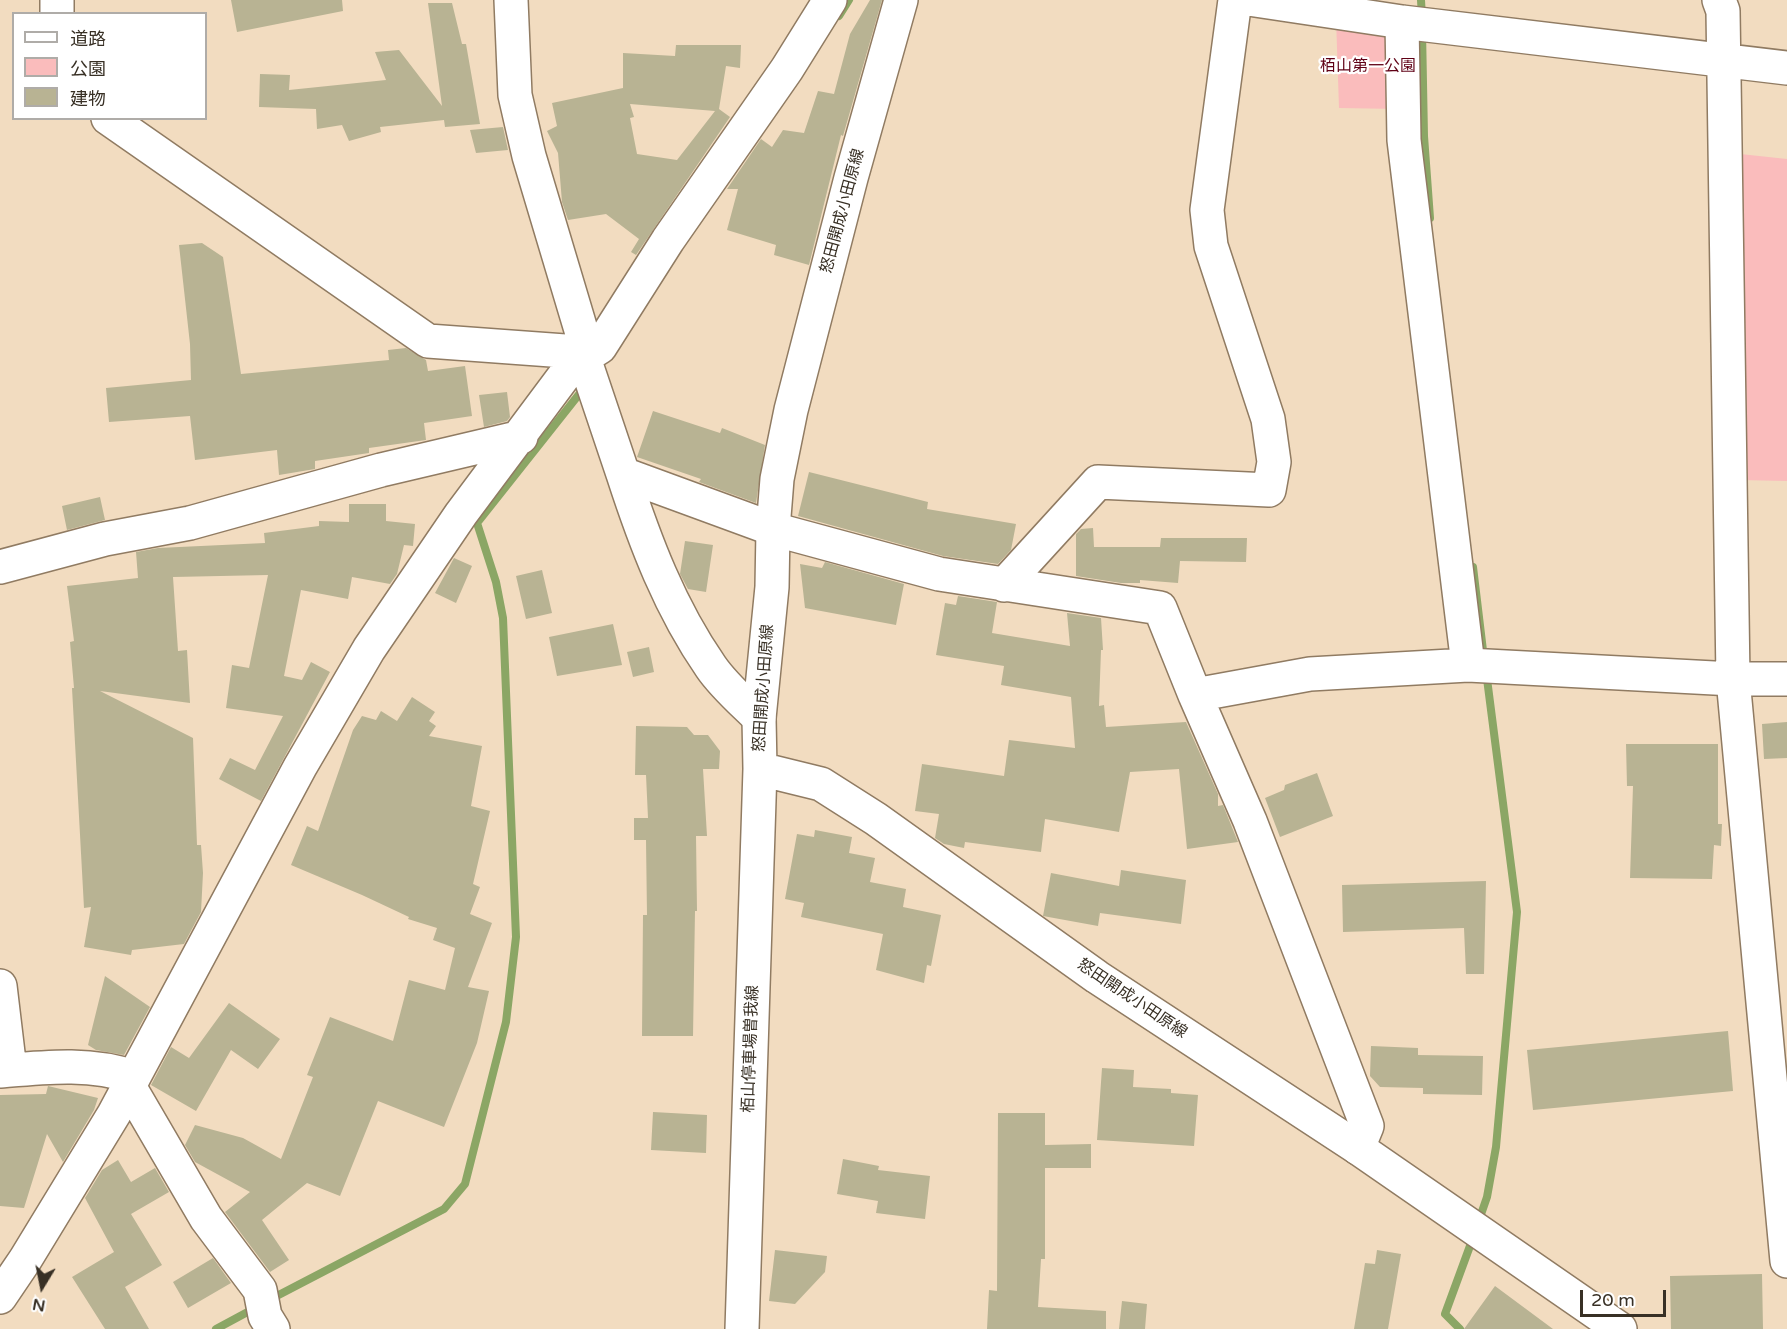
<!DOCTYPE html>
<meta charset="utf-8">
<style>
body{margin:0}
#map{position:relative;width:1787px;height:1329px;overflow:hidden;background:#f2dcc0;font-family:"Varela Round","Noto Sans JP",sans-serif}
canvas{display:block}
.legend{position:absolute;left:12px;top:12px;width:195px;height:108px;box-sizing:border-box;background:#fff;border:2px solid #afaca8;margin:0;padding:8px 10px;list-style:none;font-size:18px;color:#383025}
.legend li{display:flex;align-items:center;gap:12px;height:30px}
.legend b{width:30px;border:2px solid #afaca8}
.north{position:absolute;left:12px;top:1257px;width:60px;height:60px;-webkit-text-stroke:4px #fff;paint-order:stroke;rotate:190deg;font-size:16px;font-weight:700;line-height:24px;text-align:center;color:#383025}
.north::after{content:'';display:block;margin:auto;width:21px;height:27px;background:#383025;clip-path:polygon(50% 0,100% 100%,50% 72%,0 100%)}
.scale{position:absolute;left:1580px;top:1290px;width:86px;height:27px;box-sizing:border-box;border:3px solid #383025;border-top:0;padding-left:8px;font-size:18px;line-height:21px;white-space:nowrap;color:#383025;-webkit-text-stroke:4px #fff;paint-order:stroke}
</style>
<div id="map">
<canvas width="1787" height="1329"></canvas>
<ul class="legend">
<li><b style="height:8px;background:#fff"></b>道路</li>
<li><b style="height:16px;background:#fabcbc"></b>公園</li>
<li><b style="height:16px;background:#b8b393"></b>建物</li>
</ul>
<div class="north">N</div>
<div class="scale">20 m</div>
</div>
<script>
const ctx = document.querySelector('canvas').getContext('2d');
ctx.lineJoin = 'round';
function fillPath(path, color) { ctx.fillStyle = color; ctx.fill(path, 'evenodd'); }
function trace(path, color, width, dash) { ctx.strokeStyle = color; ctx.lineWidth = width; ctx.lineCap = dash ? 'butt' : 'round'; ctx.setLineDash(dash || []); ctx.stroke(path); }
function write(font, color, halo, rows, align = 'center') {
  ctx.font = font + ' "Varela Round","Noto Sans JP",sans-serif'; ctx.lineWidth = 4.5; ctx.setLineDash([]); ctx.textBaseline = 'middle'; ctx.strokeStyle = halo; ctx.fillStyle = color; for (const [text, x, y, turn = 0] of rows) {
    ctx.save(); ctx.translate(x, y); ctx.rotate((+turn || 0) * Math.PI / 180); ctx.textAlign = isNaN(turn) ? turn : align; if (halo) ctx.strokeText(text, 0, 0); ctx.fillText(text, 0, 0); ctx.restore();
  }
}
fillPath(new Path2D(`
 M 1336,18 L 1397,27 L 1399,109 L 1339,108 Z
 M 1731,153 L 1787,159 L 1787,481 L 1739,480 Z`), '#fabcbc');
trace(new Path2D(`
 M 1421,0 L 1422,17
 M 839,16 L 849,0
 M 1422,30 L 1424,136 L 1430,218
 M 1473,567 L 1484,659
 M 1478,1223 L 1487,1197 L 1496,1147 L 1517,912 L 1486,671
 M 269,1300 L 444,1209 L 465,1184 L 506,1022 L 516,937 L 503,618 L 496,582 L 477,523 L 584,388
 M 216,1329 L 255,1308
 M 1460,1329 L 1445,1314 L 1474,1235`), '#8ba665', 8);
fillPath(new Path2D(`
 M 231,0 L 342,0 L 343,11 L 237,32 Z
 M 870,0 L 882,0 L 843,136 L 841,135 L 809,265 L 774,255 L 776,245 L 727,230 L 738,189 L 727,189 L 761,139 L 772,147 L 783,130 L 804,133 L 818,91 L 834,94 L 850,34 Z
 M 428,3 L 452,3 L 462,44 L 466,44 L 480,124 L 445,127 L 444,120 L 380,127 L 381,132 L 349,141 L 342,125 L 317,129 L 316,109 L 259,107 L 260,74 L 290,75 L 289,90 L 386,80 L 375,52 L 399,50 L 442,106 Z
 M 676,45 L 741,45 L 740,68 L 726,66 L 719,109 L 730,117 L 636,255 L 631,252 L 639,239 L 606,214 L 568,220 L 562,202 L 558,153 L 547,131 L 557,126 L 552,103 L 623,88 L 623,53 L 675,56 ZM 630,104 L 715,111 L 677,160 L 637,154 L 630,118 L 634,117 Z
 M 503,127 L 508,150 L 476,153 L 470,130 Z
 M 202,243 L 223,257 L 241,374 L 389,360 L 388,350 L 406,348 L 426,360 L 428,371 L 465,366 L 472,416 L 424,423 L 426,440 L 369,448 L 369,453 L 315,461 L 315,469 L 279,475 L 277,450 L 195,460 L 190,416 L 109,422 L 106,388 L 191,380 L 190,344 L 179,245 Z
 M 507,392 L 510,417 L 507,421 L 484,427 L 479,395 Z
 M 653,411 L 720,433 L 722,428 L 765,445 L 756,503 L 699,482 L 701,479 L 637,457 Z
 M 809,472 L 928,502 L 927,509 L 1016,524 L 1011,550 L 998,564 L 943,556 L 798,516 Z
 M 100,497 L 105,520 L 67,530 L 62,506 Z
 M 349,504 L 386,504 L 386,521 L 415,524 L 413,546 L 404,545 L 397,574 L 390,584 L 352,577 L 348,599 L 301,590 L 284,676 L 302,680 L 311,662 L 330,672 L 261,801 L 219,779 L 230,758 L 255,770 L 283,716 L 226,708 L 232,665 L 249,668 L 268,575 L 173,577 L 178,651 L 187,650 L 190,703 L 100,691 L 193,738 L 197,845 L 201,845 L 203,873 L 201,912 L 184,944 L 132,950 L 131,955 L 84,947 L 91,907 L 84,908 L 72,688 L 74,688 L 70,642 L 74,641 L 67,586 L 138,578 L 136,552 L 158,548 L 265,543 L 264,533 L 319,526 L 319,521 L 349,522 Z
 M 1093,528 L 1094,547 L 1160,547 L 1161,538 L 1247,538 L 1246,562 L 1180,561 L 1178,583 L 1140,580 L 1140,583 L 1121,583 L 1076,576 L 1076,534 L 1081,529 Z
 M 685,541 L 713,545 L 706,592 L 688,589 L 680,574 Z
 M 454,558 L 472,566 L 456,603 L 435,593 Z
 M 825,562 L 904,584 L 896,625 L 805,608 L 800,564 L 822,568 Z
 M 542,570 L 552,613 L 526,619 L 516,576 Z
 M 958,596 L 997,602 L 992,633 L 1070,646 L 1067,613 L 1101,618 L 1103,650 L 1101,650 L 1099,706 L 1104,705 L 1106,727 L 1186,722 L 1218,794 L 1218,806 L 1223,805 L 1238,842 L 1187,849 L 1179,769 L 1130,772 L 1119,832 L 1045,819 L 1041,852 L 965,842 L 964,848 L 944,844 L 935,838 L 939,814 L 915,811 L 922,764 L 1004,776 L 1009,740 L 1075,748 L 1071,697 L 1001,685 L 1004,666 L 936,655 L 945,603 L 956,605 Z
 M 613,624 L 622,665 L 557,676 L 549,637 Z
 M 649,647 L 654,672 L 633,677 L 627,652 Z
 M 412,697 L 435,712 L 429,721 L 436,726 L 429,736 L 482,746 L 471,806 L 490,811 L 473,884 L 480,887 L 470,914 L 492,923 L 468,987 L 489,991 L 477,1043 L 444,1127 L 378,1101 L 340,1196 L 307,1183 L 262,1220 L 289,1260 L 270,1272 L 225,1212 L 250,1192 L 195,1162 L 185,1145 L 195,1125 L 243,1138 L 281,1159 L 313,1077 L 307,1075 L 330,1017 L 393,1041 L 409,980 L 445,990 L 455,948 L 433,940 L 437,928 L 408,919 L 409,917 L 362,895 L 291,865 L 307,826 L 318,831 L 353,730 L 362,716 L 376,720 L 381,711 L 397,721 Z
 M 1787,722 L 1787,758 L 1764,759 L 1762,724 Z
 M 636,726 L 687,727 L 694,735 L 708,735 L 720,751 L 719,769 L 703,769 L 707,836 L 696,836 L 697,911 L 695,911 L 693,1036 L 642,1036 L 643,915 L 647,915 L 646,840 L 634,840 L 634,818 L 648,818 L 646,775 L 635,775 Z
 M 1626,744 L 1718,744 L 1718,824 L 1722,824 L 1721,846 L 1714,845 L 1712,879 L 1630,878 L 1633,786 L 1627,786 Z
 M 1317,773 L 1333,816 L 1280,837 L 1265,798 L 1284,790 L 1285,785 Z
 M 815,830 L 852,837 L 849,853 L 875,858 L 870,882 L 906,889 L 903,907 L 941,915 L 931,966 L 927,965 L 924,983 L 876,970 L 883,934 L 801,917 L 804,903 L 785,899 L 797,834 L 814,837 Z
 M 1121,870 L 1186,880 L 1181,924 L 1100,913 L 1098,926 L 1043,916 L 1051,873 L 1119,886 Z
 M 1486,881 L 1484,974 L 1466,974 L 1464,928 L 1343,932 L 1342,885 Z
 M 105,976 L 150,1007 L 124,1055 L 96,1050 L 88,1045 Z
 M 229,1003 L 280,1039 L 258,1069 L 231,1050 L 196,1111 L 151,1085 L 171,1047 L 189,1058 Z
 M 1728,1031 L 1733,1091 L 1533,1110 L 1527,1050 Z
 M 1371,1046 L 1418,1048 L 1418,1055 L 1483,1056 L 1482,1095 L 1423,1094 L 1423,1088 L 1380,1087 L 1370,1076 Z
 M 1102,1068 L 1134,1070 L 1133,1087 L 1171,1089 L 1171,1093 L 1198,1095 L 1194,1146 L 1097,1140 Z
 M 48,1086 L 98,1098 L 94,1110 L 63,1162 L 47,1134 L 24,1208 L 0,1206 L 0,1095 L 46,1094 Z
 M 653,1112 L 707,1115 L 706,1153 L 651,1150 Z
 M 998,1113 L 1045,1113 L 1045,1145 L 1091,1144 L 1091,1168 L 1045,1168 L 1045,1259 L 1041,1259 L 1038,1307 L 1106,1311 L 1106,1329 L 987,1329 L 989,1290 L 997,1291 Z
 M 843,1159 L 879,1166 L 878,1170 L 930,1176 L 925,1219 L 876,1213 L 878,1201 L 837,1194 Z
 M 118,1160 L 131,1182 L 155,1168 L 169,1192 L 131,1214 L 162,1265 L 125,1287 L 149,1329 L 105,1329 L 72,1277 L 114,1252 L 85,1198 L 102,1170 Z
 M 775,1250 L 827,1256 L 825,1272 L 795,1304 L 769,1301 Z
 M 1377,1250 L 1401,1254 L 1388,1329 L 1354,1329 L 1365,1263 L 1375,1264 Z
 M 213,1258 L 231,1283 L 188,1308 L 173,1282 Z
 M 1762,1274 L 1763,1329 L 1671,1329 L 1670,1276 Z
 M 1495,1286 L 1553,1329 L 1464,1329 Z
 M 1122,1301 L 1147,1304 L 1145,1329 L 1119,1329 Z`), '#b8b393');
const street = new Path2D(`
 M 57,0 L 57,14
 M 511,0 L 515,95 L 529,156 L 584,340 L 584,358 L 623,474 L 773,529 L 939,574 L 1160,608 L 1195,695
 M 1255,0 L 1402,22 L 1787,68
 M 1719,0 L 1723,11 L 1733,679 L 1787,1261
 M 1402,22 L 1404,140 L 1468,665 L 1733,679 L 1787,679
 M 108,118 L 428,341 L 565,351 L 584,358
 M 623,474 C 645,542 670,608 711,667 C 724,686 743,702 759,718
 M 0,567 L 105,539 L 190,523 L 381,470 L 521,437
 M 1004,585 L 1098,482 L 1269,490 L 1274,462 L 1268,419 L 1211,246 L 1207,210 L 1235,0
 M 0,986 L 10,1070
 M 0,1071 C 46,1067 90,1062 134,1077
 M 129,1086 L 206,1218 L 260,1290 L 265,1316 L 273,1329
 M 1358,1148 L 1367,1126 L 1250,821 L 1195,695 L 1310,674 L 1468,665
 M 0,1297 L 25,1260 L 114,1114 L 300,767 L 369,649 L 461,514 L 573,364 L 600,347 L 668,240 L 787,69 L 830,0`);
const secondary = new Path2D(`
 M 760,769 L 821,784 L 876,819 L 1097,977 L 1358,1148 L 1620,1329
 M 742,1329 L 760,769 L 759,718 L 772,587 L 773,529 L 777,479 L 791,410 L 851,178 L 901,0`);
trace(street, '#907b62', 36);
trace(secondary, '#907b62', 36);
trace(street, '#fff', 33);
trace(secondary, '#fff', 33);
write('16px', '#5f0015', '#fff', [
 ["栢山第一公園",1368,67]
]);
write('16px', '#383025', '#fff', [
 ["怒田開成小田原線",843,211,-75],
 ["怒田開成小田原線",764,688,-86],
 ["怒田開成小田原線",1132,999,34],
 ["栢山停車場曽我線",751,1049,-88]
]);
</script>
